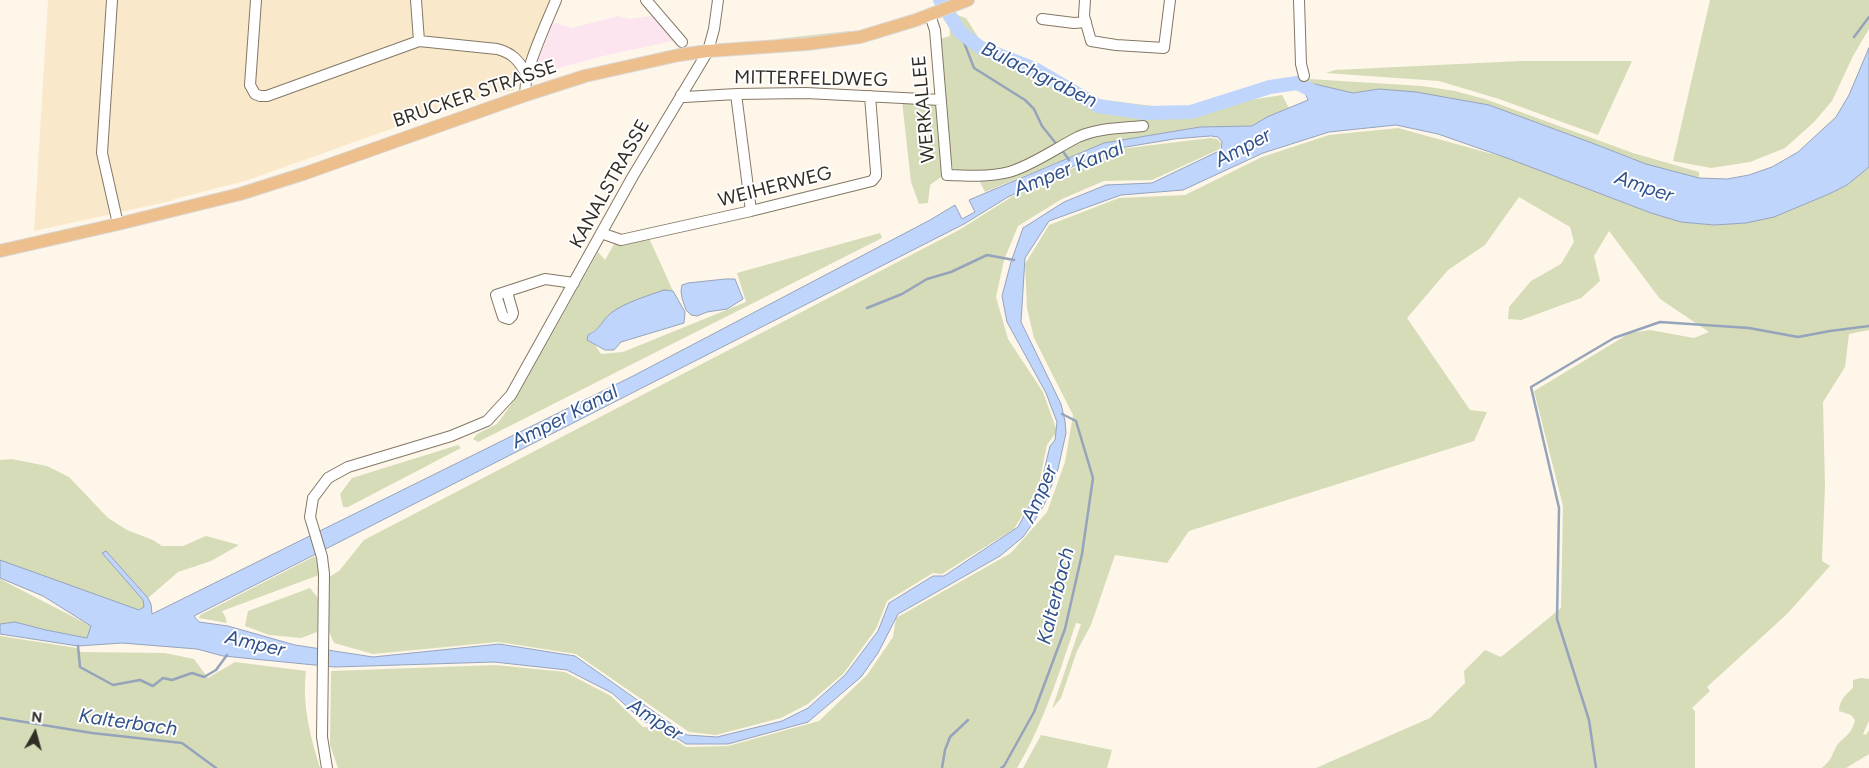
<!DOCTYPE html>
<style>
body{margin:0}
#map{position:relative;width:1869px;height:768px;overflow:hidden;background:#fef6e9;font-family:Figtree,sans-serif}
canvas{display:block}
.north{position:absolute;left:10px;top:708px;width:50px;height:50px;-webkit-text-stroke:4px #fff;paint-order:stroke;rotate:7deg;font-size:14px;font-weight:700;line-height:20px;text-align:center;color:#322d25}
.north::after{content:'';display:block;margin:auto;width:18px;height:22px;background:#322d25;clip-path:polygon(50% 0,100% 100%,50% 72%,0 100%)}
</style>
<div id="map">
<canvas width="1869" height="768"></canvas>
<div class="north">N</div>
</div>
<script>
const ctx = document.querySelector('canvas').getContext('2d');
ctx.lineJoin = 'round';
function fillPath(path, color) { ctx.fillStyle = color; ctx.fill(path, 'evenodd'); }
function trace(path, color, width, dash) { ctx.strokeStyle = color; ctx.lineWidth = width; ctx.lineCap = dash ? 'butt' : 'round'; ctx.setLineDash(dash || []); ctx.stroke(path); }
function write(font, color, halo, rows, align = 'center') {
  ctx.font = font + ' Figtree,sans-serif'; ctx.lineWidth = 4; ctx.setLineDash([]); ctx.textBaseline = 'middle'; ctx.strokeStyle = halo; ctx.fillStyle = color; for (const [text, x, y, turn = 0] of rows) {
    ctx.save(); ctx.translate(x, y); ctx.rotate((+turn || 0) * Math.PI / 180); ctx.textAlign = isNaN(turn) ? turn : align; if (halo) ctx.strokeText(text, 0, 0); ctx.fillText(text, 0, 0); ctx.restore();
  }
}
fillPath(new Path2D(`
 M 656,15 L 677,40 L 603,56 L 533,75 L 552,22 L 572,28 L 618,16 L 630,19 Z`), '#fde5f0');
fillPath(new Path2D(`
 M 48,0 L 553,0 L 514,90 L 483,96 L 248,180 L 175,199 L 171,201 L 34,231 Z`), '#fae8cb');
fillPath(new Path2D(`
 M 1710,0 L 1869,0 L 1869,29 L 1853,56 L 1832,101 L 1814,122 L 1785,148 L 1750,162 L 1711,168 L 1673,161 Z
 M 957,15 L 966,18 L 983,45 L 1035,63 L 1097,99 L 1177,109 L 1219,105 L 1282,95 L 1289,108 L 1267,117 L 1252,126 L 1200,127 L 1104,143 L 985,192 L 975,172 L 954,172 L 950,155 L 936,40 L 950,36 L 949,19 Z
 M 849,31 L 857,32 L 781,41 L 777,39 Z
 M 1520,61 L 1632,61 L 1598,135 L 1499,99 L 1439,81 L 1326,73 L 1335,70 Z
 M 1309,79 L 1422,86 L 1455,91 L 1485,99 L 1633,153 L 1699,172 L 1699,178 L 1646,164 L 1592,143 L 1489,105 L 1379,89 L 1353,93 L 1306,82 Z
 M 902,101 L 937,103 L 944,175 L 930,185 L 928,203 L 919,204 L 911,182 Z
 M 1398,128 L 1507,158 L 1651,213 L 1681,222 L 1714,225 L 1745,223 L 1774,217 L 1829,194 L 1847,185 L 1869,167 L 1869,330 L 1849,334 L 1845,367 L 1823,402 L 1825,486 L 1822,561 L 1830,566 L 1787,614 L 1707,687 L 1710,691 L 1692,708 L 1695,711 L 1695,768 L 1316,768 L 1430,718 L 1465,683 L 1464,671 L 1485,650 L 1501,657 L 1561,608 L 1563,506 L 1534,391 L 1630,333 L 1650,330 L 1694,338 L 1709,332 L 1660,299 L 1609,231 L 1594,256 L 1600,281 L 1581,298 L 1521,320 L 1508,319 L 1509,307 L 1531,281 L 1561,264 L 1574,242 L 1570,227 L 1519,197 L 1485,245 L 1448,270 L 1407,318 L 1470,410 L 1487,412 L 1474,441 L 1189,531 L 1167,563 L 1115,555 L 1091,625 L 1077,651 L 1061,698 L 1052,709 L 1081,624 L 1076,623 C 1059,673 1044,723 1017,768 L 338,768 L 330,745 L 331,671 L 496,665 L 565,672 L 611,696 L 643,727 L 657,728 L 686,747 L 728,746 L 819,721 L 867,675 L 893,637 L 896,618 L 1011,553 L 1047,512 L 1065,462 L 1073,415 L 1034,338 L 1027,308 L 1025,264 L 1049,225 L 1119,198 L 1185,195 L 1262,157 L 1329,135 Z
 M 1210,138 L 1217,139 L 1221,143 L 1220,149 L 1152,180 L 1104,181 L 1062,199 L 1018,226 L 1004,260 L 996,297 L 1008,339 L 1043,392 L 1057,431 L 1047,445 L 1038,489 L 1014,529 L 942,574 L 933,573 L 887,601 L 876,629 L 843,674 L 808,704 L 781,718 L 716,735 L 689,732 L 576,654 L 498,642 L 373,654 L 334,643 L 327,627 L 329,577 L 339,571 L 364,540 L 959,230 L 1013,196 L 1112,150 Z
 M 880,233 L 882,238 L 478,442 L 473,439 L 477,434 L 497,424 L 518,395 L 598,252 L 605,260 L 614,244 L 649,238 L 673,291 L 664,290 L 610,313 L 602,325 L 588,335 L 587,340 L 595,345 L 601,354 L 623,352 L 746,302 L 737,273 Z
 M 458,445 L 461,448 L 348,507 L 343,507 L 340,494 L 352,478 Z
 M 12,459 L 47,466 L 69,477 L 108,518 L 127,530 L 153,540 L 162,546 L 183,546 L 206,536 L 239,545 L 211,561 L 178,572 L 148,598 L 134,582 L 102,553 L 144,600 L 144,607 L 139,610 L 14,566 L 0,560 L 0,460 Z
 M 315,556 L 319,568 L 319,575 L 222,611 L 225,616 L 227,623 L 199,618 L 200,615 Z
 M 0,579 L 91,626 L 88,638 L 46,630 L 15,622 L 0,624 Z
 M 310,588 L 318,598 L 317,632 L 301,638 L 269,635 L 245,626 L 248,611 Z
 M 0,636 L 77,648 L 81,652 L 165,653 L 194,659 L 208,678 L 235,662 L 306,671 C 302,705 310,735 320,768 L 0,768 Z
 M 1861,678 L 1869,679 L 1869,721 L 1863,734 L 1866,735 L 1869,730 L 1869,754 L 1846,768 L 1822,768 C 1833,758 1830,758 1836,747 C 1843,736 1851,737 1855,720 L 1851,715 L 1839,711 C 1839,701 1846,694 1853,688 L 1853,680 Z
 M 1041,735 L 1112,750 L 1107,768 L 1023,768 Z`), '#d6dcb8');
const water = new Path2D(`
 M 1869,48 L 1869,167 L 1847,185 L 1829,194 L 1774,217 L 1746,223 L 1714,225 L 1681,222 L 1651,213 L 1507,158 L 1438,134 L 1396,125 L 1329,132 L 1263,153 L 1183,190 L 1121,195 L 1049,221 L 1025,258 L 1021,322 L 1061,404 L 1065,421 L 1066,433 L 1058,469 L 1044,505 L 1033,523 L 1023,537 L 1000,556 L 898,614 L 878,653 L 861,677 L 808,722 L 728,744 L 686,744 L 656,725 L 644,722 L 612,693 L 567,670 L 494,662 L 335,667 L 223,656 L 197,649 L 122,643 L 78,646 L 0,634 L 0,624 L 15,622 L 46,630 L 87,638 L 91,626 L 43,596 L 0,578 L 0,560 L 139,610 L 144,607 L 143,600 L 102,553 L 106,551 L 148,598 L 151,604 L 152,614 L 633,376 L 930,220 L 955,205 L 962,219 L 975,212 L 969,200 L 1104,143 L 1200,127 L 1252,126 L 1267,117 L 1308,100 L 1303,88 L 1306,82 L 1353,93 L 1379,89 L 1416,92 L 1489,105 L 1592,143 L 1646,164 L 1699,178 L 1727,179 L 1749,175 L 1772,167 L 1798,152 L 1836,117 L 1849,95 ZM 1211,136 L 1218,137 L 1222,142 L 1221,150 L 1152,183 L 1106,185 L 1064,202 L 1023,228 L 1011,262 L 1002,296 L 1007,322 L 1046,393 L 1057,422 L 1055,440 L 1050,446 L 1041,483 L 1018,527 L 944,576 L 933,576 L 889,603 L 878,631 L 845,675 L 808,708 L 782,721 L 717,737 L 687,735 L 575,656 L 499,644 L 373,657 L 295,645 L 228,626 L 199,622 L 194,616 L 964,224 L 1008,197 L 1108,150 L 1174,139 Z
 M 726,279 L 735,279 L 743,299 L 727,309 L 707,312 L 697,316 L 691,315 L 686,310 L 682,298 L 681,291 L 682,285 L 688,283 Z
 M 664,290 L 673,291 L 685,312 L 684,323 L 621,342 L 614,350 L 605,350 L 587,340 L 588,335 C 601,329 602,320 611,313 C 626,302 647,296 664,290 Z`);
fillPath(water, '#bfd5fb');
trace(water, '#95a3bb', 1);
trace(new Path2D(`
 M 960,32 L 974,68 L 1025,100 L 1034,109 L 1042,126 L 1058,146
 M 1854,37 L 1869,17
 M 1062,150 L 1069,160
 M 867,308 L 902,294 L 927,279 L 951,272 L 987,255 L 1014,260
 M 78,646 L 80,667 L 113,685 L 140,680 L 153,686 L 163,678 L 172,680 L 192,673 L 204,677 L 216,670 L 227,655
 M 0,718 L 92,733 L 182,743 L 216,768
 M 942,768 L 945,750 L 950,737 L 968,720
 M 1001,768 L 1004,766 L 1034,712 L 1065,629 L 1082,554 L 1093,478 L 1076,421 L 1062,414
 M 1596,768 L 1589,720 L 1557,619 L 1559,508 L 1531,387 L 1614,338 L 1660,322 L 1749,328 L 1798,337 L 1830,331 L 1869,326`), '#95a3bb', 2.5);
trace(new Path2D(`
 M 940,0 L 960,32 L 981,48 L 1035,69 L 1098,106 L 1146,113 L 1191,112 L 1270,87 L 1297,83 L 1319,94`), '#bfd5fb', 14);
const minor = new Path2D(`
 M 112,0 L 102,153 L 118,224
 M 256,0 L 250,85 L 255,94 L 260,96 L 267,96 L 419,41 L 497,49 C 513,53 519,61 527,75
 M 416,0 L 419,41
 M 646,0 L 682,42
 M 1085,0 L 1084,16 L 1091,41 L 1116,45 L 1164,48 L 1170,0
 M 1299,0 L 1301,64 L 1304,76
 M 930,15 L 935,30 L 947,175 C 968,176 989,177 1009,172 C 1031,166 1058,147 1078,137 C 1098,128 1122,128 1143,126
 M 1042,19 L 1074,23 L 1086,22
 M 736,94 L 751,211
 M 526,95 C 521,76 548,20 556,0
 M 681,95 L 685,97 L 736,94 L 806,93 L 941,100
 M 601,233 L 621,240 L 751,211 L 872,181 L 876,176 L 876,172 L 870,96
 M 507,292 L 513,313 L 512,316 L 509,319 L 503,317 L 496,295 L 545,279 L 574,283
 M 327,768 L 322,737 L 324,574 L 322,557 L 310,517 L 313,498 L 328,478 L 348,467 L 451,436 L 487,421 L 511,395 L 633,176 L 708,51 L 714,29 L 718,0`);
const major = new Path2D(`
 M 0,251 L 118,224 L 240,194 L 306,173 L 526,95 L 585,76 L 679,55 L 708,51 L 807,44 L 860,37 L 916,20 L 968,0`);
trace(minor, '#847865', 12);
trace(major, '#dad9d8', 14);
trace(minor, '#fff', 10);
trace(major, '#ecbf8c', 12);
write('19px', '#322d25', '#fff', [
 ["MITTERFELDWEG",811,79,1],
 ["BRUCKER STRASSE",475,94,-19],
 ["WERKALLEE",924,109,-95],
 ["KANALSTRASSE",610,184,-61],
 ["WEIHERWEG",775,187,-14]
]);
write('italic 20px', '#32528c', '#fff', [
 ["Bulachgraben",1039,75,26],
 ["Amper",1243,148,-28],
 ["Amper Kanal",1069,169,-22],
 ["Amper",1644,187,19],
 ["Amper Kanal",565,417,-27],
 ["Amper",1040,494,-66],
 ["Kalterbach",1056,596,-76],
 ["Amper",255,644,13],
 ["Amper",655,720,33],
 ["Kalterbach",128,723,8]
]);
</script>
